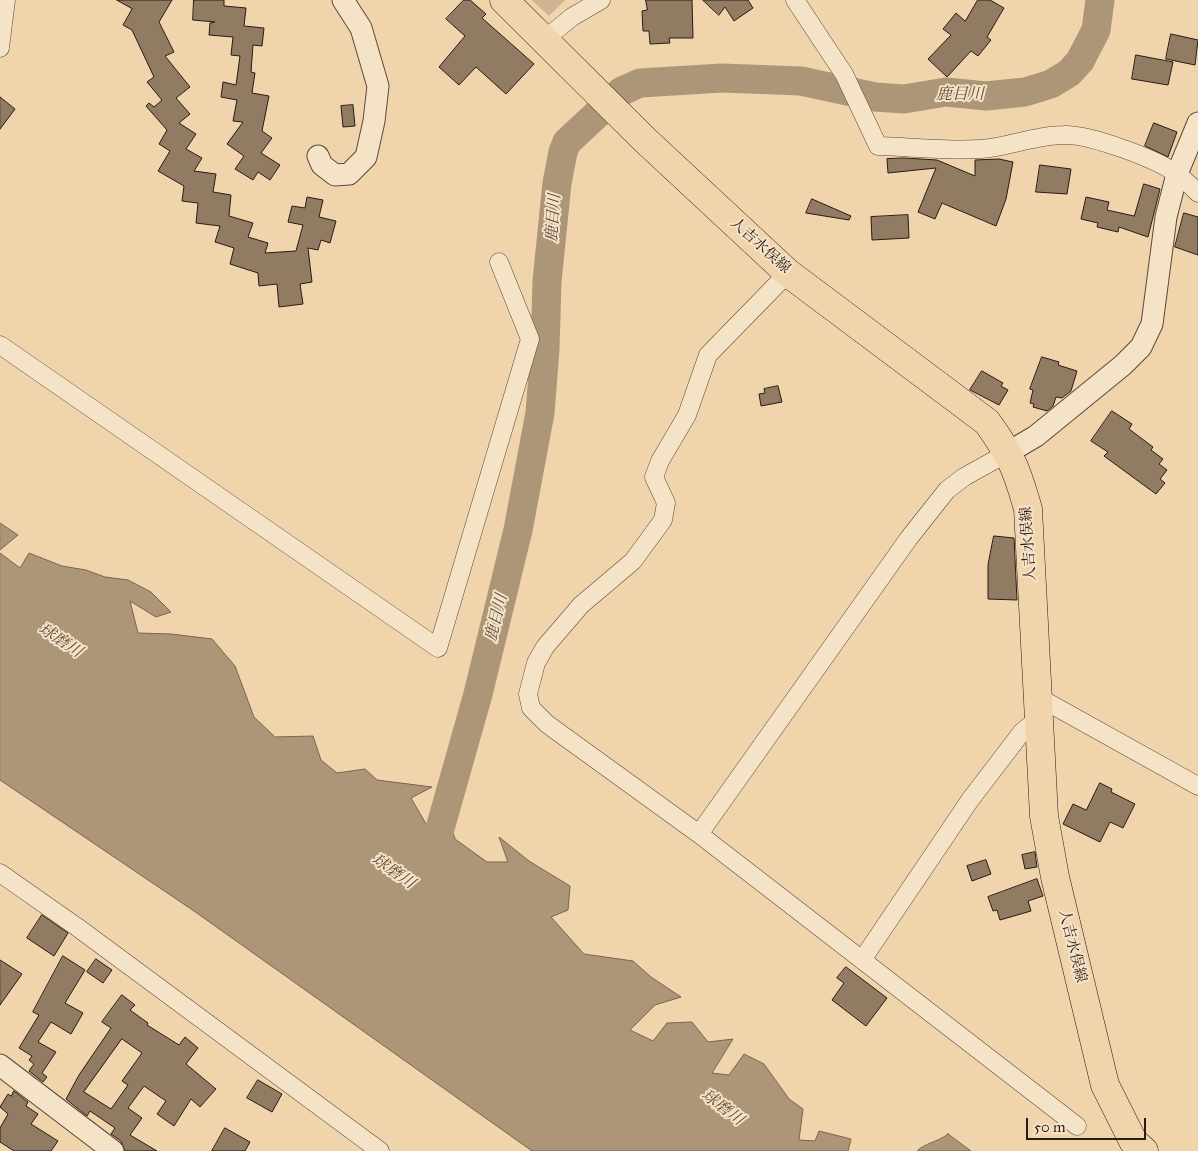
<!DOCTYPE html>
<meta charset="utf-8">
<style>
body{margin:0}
#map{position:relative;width:1198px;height:1151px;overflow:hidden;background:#f0d4ab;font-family:"IM FELL Great Primer",serif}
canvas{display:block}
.scale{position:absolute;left:1026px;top:1118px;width:120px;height:22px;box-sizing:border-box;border:2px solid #2a1a15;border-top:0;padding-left:6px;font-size:15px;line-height:18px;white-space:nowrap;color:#2a1a15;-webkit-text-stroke:4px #f5e3c8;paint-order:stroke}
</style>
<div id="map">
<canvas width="1198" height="1151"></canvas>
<div class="scale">50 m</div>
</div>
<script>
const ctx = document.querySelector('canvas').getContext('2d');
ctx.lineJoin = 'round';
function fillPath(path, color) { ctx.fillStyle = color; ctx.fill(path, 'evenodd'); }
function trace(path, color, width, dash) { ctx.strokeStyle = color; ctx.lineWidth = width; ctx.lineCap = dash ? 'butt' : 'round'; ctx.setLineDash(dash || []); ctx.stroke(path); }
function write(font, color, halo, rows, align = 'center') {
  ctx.font = font + ' "IM FELL Great Primer","Noto Serif JP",serif'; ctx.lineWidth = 4; ctx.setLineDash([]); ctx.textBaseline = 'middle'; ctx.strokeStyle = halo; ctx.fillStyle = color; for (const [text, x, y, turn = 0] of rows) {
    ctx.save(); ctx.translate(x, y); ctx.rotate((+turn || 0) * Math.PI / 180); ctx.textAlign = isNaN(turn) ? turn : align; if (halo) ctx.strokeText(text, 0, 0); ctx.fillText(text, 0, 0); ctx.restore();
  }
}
fillPath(new Path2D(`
 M 532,0 L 565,0 L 549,16 Z`), '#ceb492');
const water = new Path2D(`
 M 0,523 L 18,535 L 0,550 Z
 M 0,553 L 20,568 L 29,553 L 62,566 L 86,570 L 105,577 L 128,580 L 151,592 L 171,612 L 156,617 L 130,601 L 138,633 L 171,634 L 212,639 L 235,666 L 254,717 L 275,737 L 313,736 L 321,760 L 337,773 L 365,769 L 377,780 L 432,787 L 411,798 L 429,829 L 450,823 L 455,839 L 487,862 L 508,862 L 499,837 L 529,861 L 570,886 L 568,910 L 551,917 L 584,954 L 633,961 L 651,977 L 681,997 L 655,1005 L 630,1030 L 653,1041 L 667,1023 L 692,1022 L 708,1042 L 733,1039 L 712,1073 L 729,1075 L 744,1054 L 764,1064 L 789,1099 L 803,1109 L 799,1140 L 815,1141 L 819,1131 L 851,1139 L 848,1151 L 532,1151 L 194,911 L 0,780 Z
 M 948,1134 L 971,1151 L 917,1151 C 925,1143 938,1142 948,1134 Z`);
fillPath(water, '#ad9578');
trace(water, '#796450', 1);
trace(new Path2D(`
 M 430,864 L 478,694 L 518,530 L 540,413 L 545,349 L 547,281 L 557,183 L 563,152 L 567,142 L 622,91 L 640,83 L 722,78 L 801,81 L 875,97 L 904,99 L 946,92 L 986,96 L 1025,92 L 1051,84 L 1069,73 L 1080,61 L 1096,30 L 1100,0`), '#ad9578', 29);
const building = new Path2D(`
 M 117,0 L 172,0 L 159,22 L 174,52 L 165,56 L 190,87 L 176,98 L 190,114 L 179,123 L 196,134 L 186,149 L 202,158 L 194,171 L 216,174 L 213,192 L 231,195 L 229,216 L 253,223 L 248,237 L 268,243 L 265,253 L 296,251 L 303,225 L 288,222 L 292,206 L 305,208 L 307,197 L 323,200 L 319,217 L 336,221 L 330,243 L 321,240 L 318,250 L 308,248 L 312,282 L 300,284 L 303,304 L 279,307 L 277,284 L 259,286 L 258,273 L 230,264 L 234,248 L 215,242 L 220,226 L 196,223 L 198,203 L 182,201 L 184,186 L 158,171 L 170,151 L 159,144 L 167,130 L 146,106 L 149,103 L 154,107 L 162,100 L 147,82 L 154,77 L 132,30 L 123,25 L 132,9 Z
 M 194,0 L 224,0 L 224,6 L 246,8 L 244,26 L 264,28 L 262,46 L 253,45 L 251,72 L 255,73 L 252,93 L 269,96 L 262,131 L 272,138 L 261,153 L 280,165 L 270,180 L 258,172 L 253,180 L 235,169 L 244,156 L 227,144 L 243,122 L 233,121 L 237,100 L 221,97 L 223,82 L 236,85 L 240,56 L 231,55 L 233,37 L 209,35 L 210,23 L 215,22 L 193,20 Z
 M 464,0 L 470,0 L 486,14 L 482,18 L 534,64 L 506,94 L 476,67 L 459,85 L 439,67 L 465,36 L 446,19 Z
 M 646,0 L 692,0 L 693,38 L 669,38 L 670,43 L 650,44 L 649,31 L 643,31 L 642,11 L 647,10 Z
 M 703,0 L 748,0 L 753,8 L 734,21 L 725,7 L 719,15 Z
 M 978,0 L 990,0 L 1004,8 L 987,37 L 991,40 L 978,56 L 971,51 L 947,77 L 928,59 L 951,35 L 943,29 L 956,13 L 965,21 Z
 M 1171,34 L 1198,40 L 1195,65 L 1166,59 Z
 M 1136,55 L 1173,62 L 1168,85 L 1132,79 Z
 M 0,97 L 15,109 L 0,129 Z
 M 353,105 L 355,126 L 343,127 L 341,106 Z
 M 1154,123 L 1177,132 L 1168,157 L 1145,146 Z
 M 904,158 L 937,160 L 975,176 L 975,160 L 999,159 L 1013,162 L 1006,199 L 996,226 L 942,203 L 935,219 L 918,212 L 936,168 L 888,173 L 887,159 Z
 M 1040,165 L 1071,169 L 1067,194 L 1036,192 Z
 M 1144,184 L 1160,189 L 1148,237 L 1119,227 L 1118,232 L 1097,227 L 1098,223 L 1081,219 L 1086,197 L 1109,202 L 1107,210 L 1134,216 Z
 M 812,199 L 851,216 L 849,220 L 806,213 Z
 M 1184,213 L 1198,217 L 1198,255 L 1175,247 Z
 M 908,215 L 909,238 L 872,240 L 871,217 Z
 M 1042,357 L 1059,362 L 1058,365 L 1077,371 L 1071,391 L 1062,398 L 1056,397 L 1053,406 L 1047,411 L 1033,407 L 1034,404 L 1030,403 L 1033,390 L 1030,389 Z
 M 982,371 L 1003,383 L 1001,386 L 1008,390 L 999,405 L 970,390 Z
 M 778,386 L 782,402 L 761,406 L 759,394 L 765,393 L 764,389 Z
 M 1112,411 L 1132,424 L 1129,429 L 1153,447 L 1151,450 L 1163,459 L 1159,464 L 1167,470 L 1160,479 L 1165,483 L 1156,494 L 1104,456 L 1108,452 L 1091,441 Z
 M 994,536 L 1014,538 L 1017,600 L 988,599 L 988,565 Z
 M 1100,783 L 1112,789 L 1111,792 L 1135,804 L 1123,828 L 1110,822 L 1100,842 L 1063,824 L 1073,804 L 1086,810 Z
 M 1035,852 L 1037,867 L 1025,869 L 1022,855 Z
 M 986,860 L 991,874 L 972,881 L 967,866 Z
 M 1037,879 L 1043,896 L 1028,901 L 1031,911 L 1000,920 L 997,910 L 993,911 L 988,897 Z
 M 42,915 L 68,933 L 54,956 L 27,938 Z
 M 63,956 L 85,970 L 65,1003 L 83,1013 L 71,1034 L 51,1022 L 38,1042 L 56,1052 L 42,1073 L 47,1077 L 43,1082 L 29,1071 L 34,1064 L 29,1060 L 32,1056 L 19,1048 L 39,1015 L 33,1012 Z
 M 96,959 L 112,970 L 103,983 L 87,972 Z
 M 0,960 L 22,974 L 0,1005 Z
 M 846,967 L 887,998 L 866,1026 L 832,1000 L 844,983 L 837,978 Z
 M 122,995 L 135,1005 L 130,1010 L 148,1023 L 147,1025 L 179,1045 L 185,1037 L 198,1048 L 186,1064 L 216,1089 L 200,1107 L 191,1099 L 174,1126 L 157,1114 L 166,1101 L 144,1086 L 128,1108 L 142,1118 L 130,1135 L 157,1151 L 125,1151 L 121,1141 L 111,1134 L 115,1128 L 90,1111 L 87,1116 L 66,1099 L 79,1075 L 111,1028 L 102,1022 ZM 122,1039 L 142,1053 L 122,1081 L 128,1085 L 111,1109 L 84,1092 Z
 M 258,1080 L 282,1094 L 272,1112 L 247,1098 Z
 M 14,1091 L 28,1102 L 26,1106 L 38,1114 L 31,1124 L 58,1141 L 51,1151 L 14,1151 L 0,1142 L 0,1128 L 8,1114 L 0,1107 L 8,1094 L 11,1096 Z
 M 225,1128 L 250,1142 L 245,1151 L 212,1151 Z`);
fillPath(building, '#917b63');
trace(building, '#2a1a15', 1);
const minor = new Path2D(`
 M 795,0 L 844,74 L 878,146 C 912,147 947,151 981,149 C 1009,147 1035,135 1064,135 C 1089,134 1158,159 1178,175 C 1185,180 1192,187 1198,193
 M 544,40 L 572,17 L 601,0
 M 0,48 L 6,0
 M 788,273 L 708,355 L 687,415 L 660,461 L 654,477 L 666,503 L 663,520 L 633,561 L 581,605 L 545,647 L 536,663 L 528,694 L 531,708 L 547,724 L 699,834 L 1077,1126
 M 0,345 L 438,648 L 530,339 L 499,262
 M 1038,697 L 1198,786
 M 699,834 L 909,538 L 947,490 L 964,477 L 1009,452
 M 0,873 L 77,927 L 380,1151
 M 862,960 L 970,800 L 1022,732 L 1039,718`);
const tertiary = new Path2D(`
 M 318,156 L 322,165 L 335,175 L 349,174 L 366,157 L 374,121 L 378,86 L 361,28 L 343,0
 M 1009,452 L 1036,436 L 1123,365 L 1141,347 L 1152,324 L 1166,217 L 1177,174 L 1198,123
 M 0,1065 L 113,1151`);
const primary = new Path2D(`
 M 504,0 L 645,140 L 788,273 L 987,422 C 1011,455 1017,470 1028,509 L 1044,816 L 1055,877 L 1105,1085 L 1133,1141 L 1144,1151`);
trace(minor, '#5c483a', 19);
trace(tertiary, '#5c483a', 23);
trace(primary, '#2a1a15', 29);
trace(minor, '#f5e3c8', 18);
trace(tertiary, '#f5e3c8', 21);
trace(primary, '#f0d4ab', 28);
write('15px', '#2a1a15', '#f5e3c8', [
 ["人吉水俣線",760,246,42],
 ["人吉水俣線",1029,544,-94],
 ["人吉水俣線",1072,946,76]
]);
write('italic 16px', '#5e4b3d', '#f5e3c8', [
 ["鹿目川",960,95],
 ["鹿目川",554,218,-86],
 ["鹿目川",497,618,-76],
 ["球磨川",60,641,33],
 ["球磨川",393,872,35],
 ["球磨川",722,1108,37]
]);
</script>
